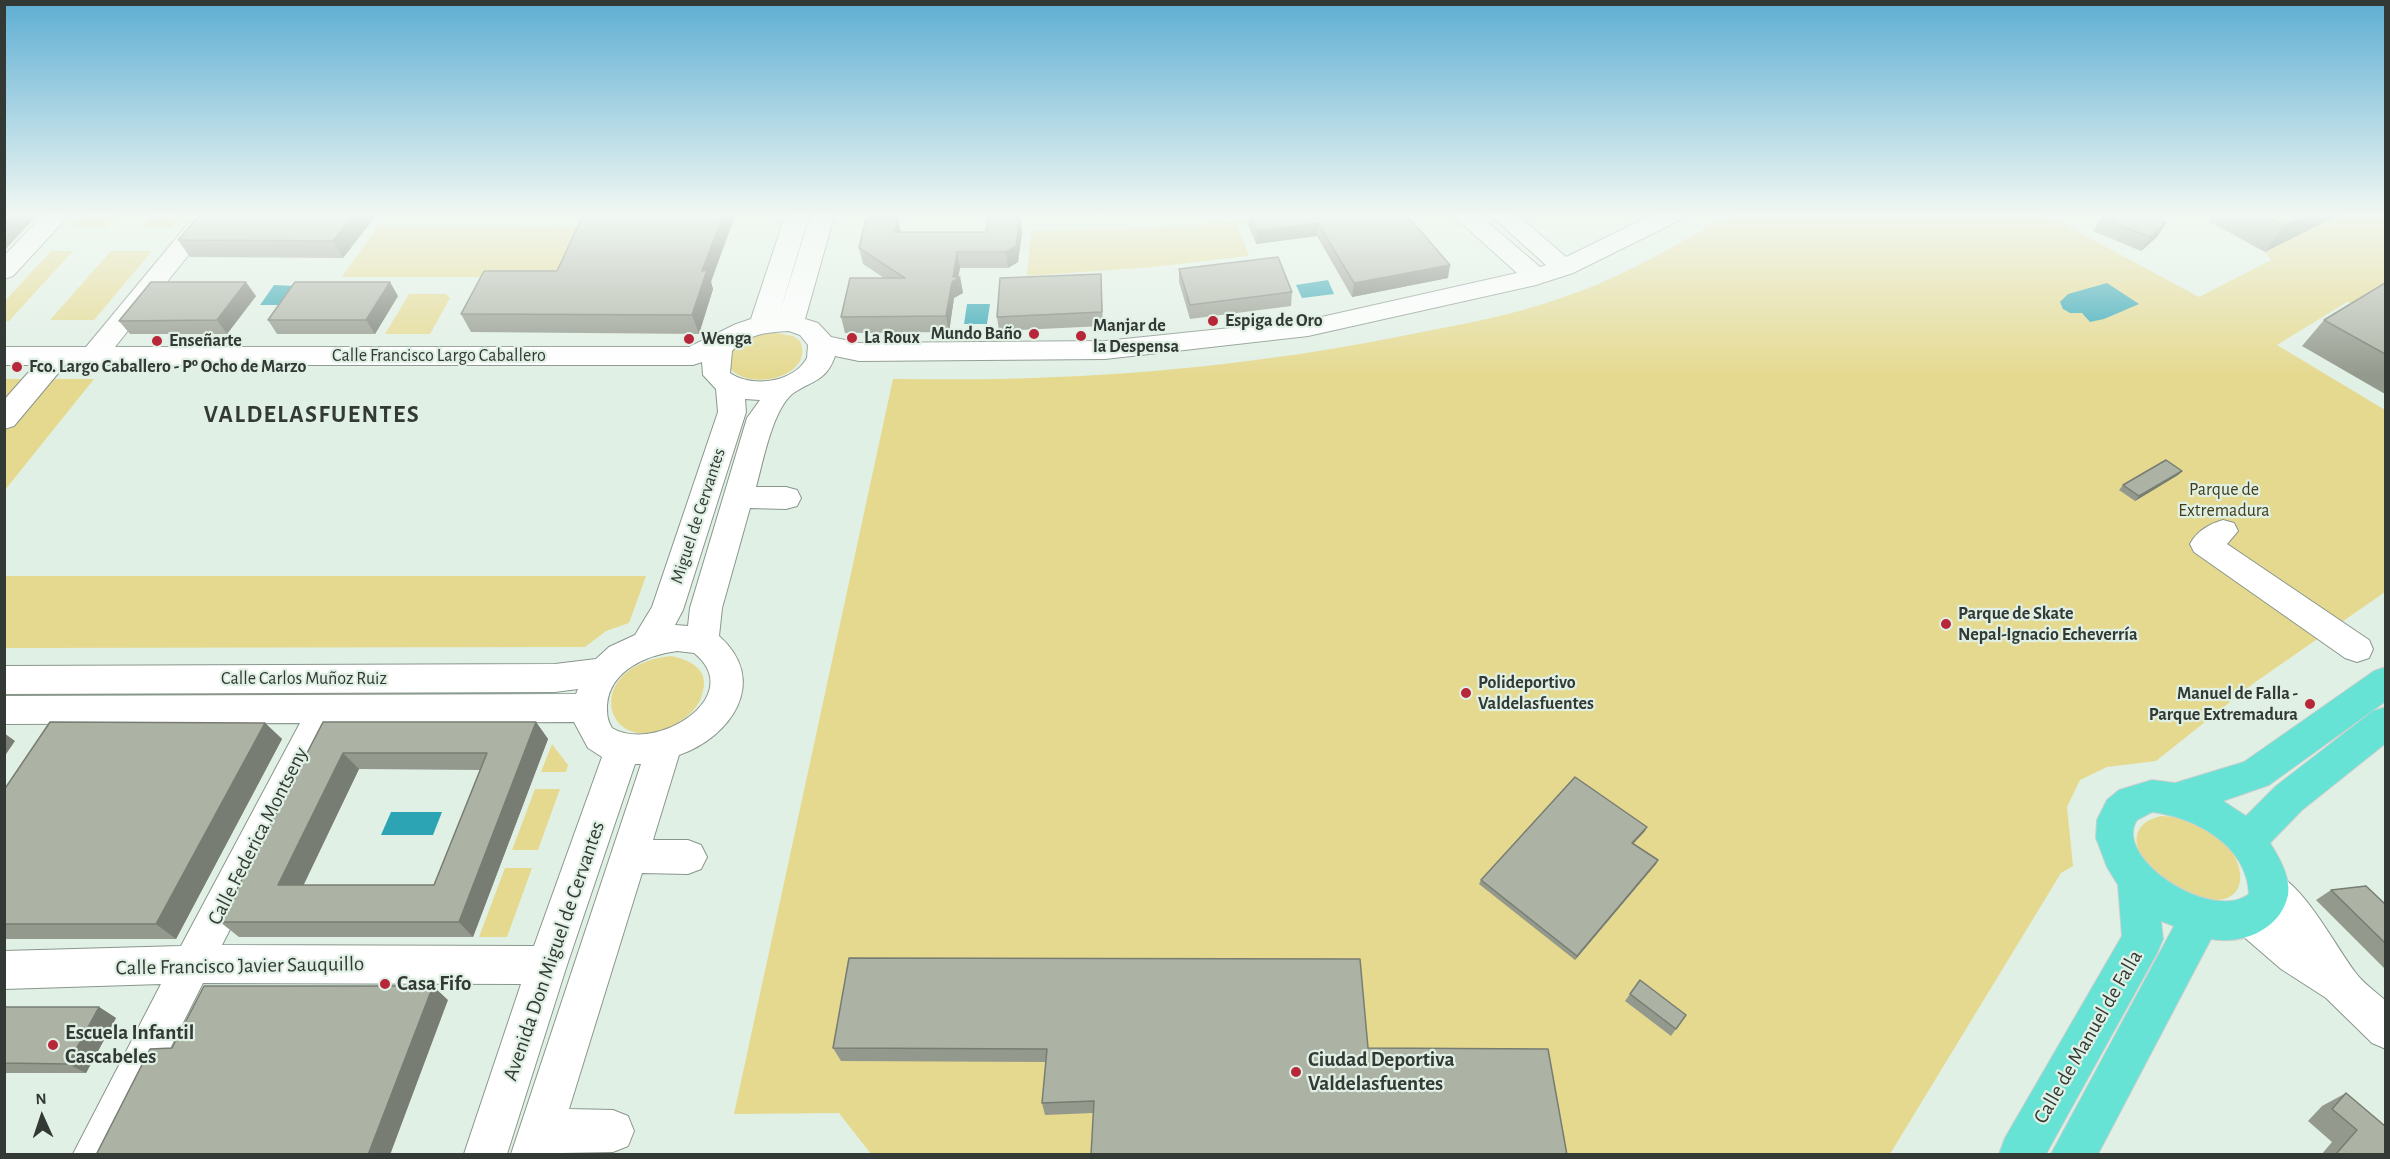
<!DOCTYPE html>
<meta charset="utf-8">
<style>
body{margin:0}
#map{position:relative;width:2390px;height:1159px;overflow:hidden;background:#e1f0e5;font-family:"Alegreya Sans",sans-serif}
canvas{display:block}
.frame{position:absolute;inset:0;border:6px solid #333935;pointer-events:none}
.north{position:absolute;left:12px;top:1087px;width:60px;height:60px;-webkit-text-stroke:4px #e1f0e5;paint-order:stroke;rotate:357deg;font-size:16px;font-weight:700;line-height:24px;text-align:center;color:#333935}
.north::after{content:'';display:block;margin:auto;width:21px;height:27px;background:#333935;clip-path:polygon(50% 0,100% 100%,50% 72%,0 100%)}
</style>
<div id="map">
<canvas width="2390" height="1159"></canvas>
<div class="frame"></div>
<div class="north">N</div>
</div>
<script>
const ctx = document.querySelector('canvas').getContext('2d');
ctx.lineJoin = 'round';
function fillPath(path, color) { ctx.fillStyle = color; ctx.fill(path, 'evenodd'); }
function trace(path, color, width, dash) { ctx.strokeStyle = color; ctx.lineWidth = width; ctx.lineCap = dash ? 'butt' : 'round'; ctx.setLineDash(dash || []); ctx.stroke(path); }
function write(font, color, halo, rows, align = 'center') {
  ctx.font = font + ' "Alegreya Sans",sans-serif'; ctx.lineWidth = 4.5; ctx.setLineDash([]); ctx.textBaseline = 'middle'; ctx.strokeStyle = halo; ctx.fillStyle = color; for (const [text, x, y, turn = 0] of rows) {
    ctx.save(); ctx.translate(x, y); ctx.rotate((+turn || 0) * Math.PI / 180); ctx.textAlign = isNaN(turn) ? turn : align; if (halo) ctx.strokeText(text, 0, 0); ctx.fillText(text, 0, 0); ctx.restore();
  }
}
fillPath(new Path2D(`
 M 86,213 L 118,213 L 105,228 L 72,228 Z
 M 155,213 L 184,213 L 171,228 L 142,228 Z
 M 1733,213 L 2043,213 L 2199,297 L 2271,260 L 2265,252 L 2342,213 L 2385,213 L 2385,296 L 2366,307 L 2347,302 L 2277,345 L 2385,410 L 2385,592 L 2254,683 L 2156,761 L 2107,767 L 2080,780 L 2067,807 L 2073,866 L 2061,873 L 1890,1154 L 871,1154 L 839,1113 L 734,1114 L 893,379 C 939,379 987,380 1033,378 C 1161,374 1291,359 1417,333 C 1464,324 1512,315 1558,299 C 1620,279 1676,245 1733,213 Z
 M 1236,221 L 1249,256 L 1152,267 L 1027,276 L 1031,231 L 1152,228 Z
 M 378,226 L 583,227 L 558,277 L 342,277 Z
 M 51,251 L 73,251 L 9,321 L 5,321 L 5,301 Z
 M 111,251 L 152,251 L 94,320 L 50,320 Z
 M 409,294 L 446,294 L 450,298 L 430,334 L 385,334 Z
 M 771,332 L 793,336 L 800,341 C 816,376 748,394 728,366 L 731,351 L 747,337 Z
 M 5,379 L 94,379 L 5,490 Z
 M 646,576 L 629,623 L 606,631 L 585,647 L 5,648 L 5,576 Z
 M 671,656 C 690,660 709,669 703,691 C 700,707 688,717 674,725 C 605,762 578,666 671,656 Z
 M 552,744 L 568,765 L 566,772 L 541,772 Z
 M 535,789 L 560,789 L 538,850 L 512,850 Z
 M 2161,816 C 2184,816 2206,825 2223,841 C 2246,863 2251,904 2208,900 C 2194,899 2172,890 2162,881 C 2138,861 2120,826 2161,816 Z
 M 505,868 L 532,868 L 507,937 L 479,937 Z`), '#e5d98f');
fillPath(new Path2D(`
 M 1328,280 L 1334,294 L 1302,298 L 1296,285 Z
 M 2107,283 L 2139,304 L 2104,319 L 2090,322 L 2082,313 L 2070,313 L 2063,309 L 2060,302 L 2068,294 Z
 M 274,285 L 295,286 L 281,305 L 260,305 Z
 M 967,304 L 990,304 L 987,324 L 964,324 Z
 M 391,812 L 442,812 L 433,835 L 381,835 Z`), '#2da4b3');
const minor = new Path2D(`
 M 45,213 L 71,213 L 13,276 L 4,279 L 4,256 Z
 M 197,213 L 222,213 L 115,347 L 689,347 L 736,324 L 751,319 L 786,213 L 810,213 L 779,315 L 811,213 L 835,213 L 805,319 L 818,323 L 831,337 L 859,343 L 1105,341 L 1308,320 L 1517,273 L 1450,213 L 1477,213 L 1540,267 L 1546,265 L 1488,213 L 1515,213 L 1566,257 L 1656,213 L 1687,213 L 1684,218 L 1573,273 L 1536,285 L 1308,336 L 1105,359 L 859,361 L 835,356 C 827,380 814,380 795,392 C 773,406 763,462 756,487 L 786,487 L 797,490 L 801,498 L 797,506 L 786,509 L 750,508 L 722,608 L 719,636 C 770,681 731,737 679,755 L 653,840 L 688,840 L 701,845 L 707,857 L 701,869 L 688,874 L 642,873 L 569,1109 L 613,1110 L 628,1116 L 634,1131 L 628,1146 L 613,1152 L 511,1154 L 641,764 L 635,764 L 567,965 L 507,1154 L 464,1154 L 521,984 L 203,983 L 117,1154 L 73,1154 L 161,984 L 4,989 L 4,951 L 181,946 L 300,723 L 4,724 L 4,696 L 576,694 L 578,689 L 555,692 L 4,694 L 4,666 L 555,664 L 596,659 L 609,647 L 635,635 L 652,607 L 718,412 L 716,389 L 703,375 L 702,362 L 693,365 L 65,365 L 14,426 L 4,429 L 4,400 L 35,365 L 4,365 L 4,347 L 86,347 ZM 789,331 L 800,335 L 808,345 L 807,358 C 793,383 752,388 730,373 L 732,351 C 746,334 768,332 789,331 ZM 745,399 L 760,400 L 747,418 L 690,608 L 688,626 L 675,625 L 683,610 L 746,412 ZM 677,651 L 694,653 C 748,696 656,754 612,728 C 607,720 607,714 607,705 C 610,670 647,655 677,651 ZM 574,722 L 588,748 L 602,757 L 534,946 L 222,945 L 335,723 Z
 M 2223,520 L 2234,523 L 2238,531 L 2227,544 L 2369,640 L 2373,649 L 2369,658 L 2357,662 L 2345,658 L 2194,552 L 2190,544 C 2197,531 2209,524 2223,520 Z
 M 2269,870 C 2304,883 2333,943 2355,972 C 2363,983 2376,992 2386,1001 L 2386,1049 L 2372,1043 L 2326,998 L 2281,969 L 2237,931 L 2232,918 L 2237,905 L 2251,900 L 2259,903 L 2250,887 L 2256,875 Z`);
const major = new Path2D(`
 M 2386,667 L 2386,701 L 2269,785 L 2223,801 L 2246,816 L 2276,786 L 2373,711 L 2386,707 L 2386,743 L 2302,810 L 2270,843 C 2279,857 2291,878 2288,895 C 2281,929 2243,945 2211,939 L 2098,1154 L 2051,1154 L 2174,926 L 2161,921 L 2163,939 L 2157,953 L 2046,1154 L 1999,1154 L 2005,1138 L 2122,936 L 2118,885 L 2107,867 L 2096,838 L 2097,820 L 2107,800 L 2119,790 L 2152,780 L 2175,783 L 2244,762 L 2374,671 ZM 2152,812 C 2196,818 2247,845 2249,894 C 2212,923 2112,858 2137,820 Z`);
trace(minor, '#89968c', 2);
trace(major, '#cecfcf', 2);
fillPath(minor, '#fff');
fillPath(major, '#67e3d5');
fillPath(new Path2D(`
 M 378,213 L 343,258 L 190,257 L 178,240 Z
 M 379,213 L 560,213 L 559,216 Z
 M 1071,213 L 1142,213 L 1079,216 L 1071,214 Z
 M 1248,213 L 1405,213 L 1448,278 L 1352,297 L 1317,236 L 1256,244 L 1247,222 Z
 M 2105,213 L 2148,213 L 2146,215 L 2166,223 L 2157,237 L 2141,251 L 2093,231 Z
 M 2214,213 L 2342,213 L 2265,252 L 2208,221 Z
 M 1020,217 L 1022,233 L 1018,262 L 1008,268 L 960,268 L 958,277 L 960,277 L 963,293 L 954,298 L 949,332 L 845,333 L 841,317 L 884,278 L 863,264 L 859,248 L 901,232 L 986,232 Z
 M 1179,269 L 1292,292 L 1291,306 L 1190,319 L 1179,282 Z
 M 557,271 L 711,282 L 713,289 L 699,334 L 471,332 L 461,314 Z
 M 1101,274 L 1103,326 L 999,331 L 997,317 Z
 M 2385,283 L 2385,394 L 2302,346 L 2324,320 Z
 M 256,296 L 227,334 L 130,334 L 119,321 Z
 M 398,296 L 375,334 L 277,334 L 268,320 Z
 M 2182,471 L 2178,475 L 2135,501 L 2119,490 L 2123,485 Z
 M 323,722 L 536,722 L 548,739 L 473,937 L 239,937 L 220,922 ZM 359,769 L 481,770 L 434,885 L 303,885 Z
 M 265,723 L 282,739 L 176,939 L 4,939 L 4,790 Z
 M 1645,831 L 1633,844 L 1658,860 L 1656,864 L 1575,960 L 1479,884 L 1481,880 Z
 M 2331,890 L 2385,904 L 2385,969 L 2316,900 Z
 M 1360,959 L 1093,1113 L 1045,1115 L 1042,1103 L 1046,1062 L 841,1061 L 833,1048 Z
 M 1630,994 L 1686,1015 L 1671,1036 L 1625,1001 Z
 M 4,1007 L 99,1007 L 116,1018 L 86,1073 L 4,1073 Z
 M 2346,1093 L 2385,1155 L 2321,1155 L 2332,1142 L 2308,1121 L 2322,1106 Z`), '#94998d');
fillPath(new Path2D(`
 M 4,213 L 39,213 L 4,251 Z
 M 355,213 L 378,213 L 343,258 L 333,241 Z
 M 724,213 L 736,213 L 711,282 L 713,289 L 699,334 L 692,315 L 702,271 Z
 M 2310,213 L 2342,213 L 2265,252 L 2284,226 Z
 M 1020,217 L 1022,233 L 1018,262 L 1008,268 L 1006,252 Z
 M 898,218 L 901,234 L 895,232 Z
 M 1318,223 L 1317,236 L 1256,244 L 1257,231 Z
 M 2166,223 L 2157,237 L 2141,251 L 2150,237 Z
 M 957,252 L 960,268 L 958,279 L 960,277 L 963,293 L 954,298 L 949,332 L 946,316 Z
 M 1450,265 L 1448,278 L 1352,297 L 1354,283 Z
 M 246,282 L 256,296 L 227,334 L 217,320 Z
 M 390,282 L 398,296 L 375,334 L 366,320 Z
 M 2182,471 L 2178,475 L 2135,501 L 2139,496 Z
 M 536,722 L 548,739 L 473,937 L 459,922 Z
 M 265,723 L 282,739 L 176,939 L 156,924 Z
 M 4,733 L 15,741 L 4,757 Z
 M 343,753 L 359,769 L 296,901 L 278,885 Z
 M 1647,827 L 1645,831 L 1630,847 L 1632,843 Z
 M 1658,860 L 1656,864 L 1575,960 L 1577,956 Z
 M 433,986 L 448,1000 L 390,1155 L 368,1155 Z
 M 99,1007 L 116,1018 L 86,1073 L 68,1064 Z`), '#787d73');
const building = new Path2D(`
 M 201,213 L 355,213 L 333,241 L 178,240 Z
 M 584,213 L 724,213 L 702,271 L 707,270 L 692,315 L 461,314 L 484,271 L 557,271 Z
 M 1250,213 L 1405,213 L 1450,265 L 1354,283 L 1318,223 L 1257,231 Z
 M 2105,213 L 2143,213 L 2166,223 L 2150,237 L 2102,218 Z
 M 2260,213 L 2310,213 L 2284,226 Z
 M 988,217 L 1020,217 L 1016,246 L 1006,252 L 957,252 L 953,277 L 960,277 L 952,282 L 946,316 L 841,317 L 850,278 L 905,278 L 859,248 L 866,218 L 898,218 L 895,232 L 986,232 Z
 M 1278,257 L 1292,292 L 1190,305 L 1179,269 Z
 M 1101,274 L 1102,312 L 997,317 L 1000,278 Z
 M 151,282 L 246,282 L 217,320 L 119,321 Z
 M 295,282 L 390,282 L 366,320 L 268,320 Z
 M 2385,283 L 2385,354 L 2324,320 Z
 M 2166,460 L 2182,471 L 2139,496 L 2123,485 Z
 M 50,722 L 265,723 L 156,924 L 4,924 L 4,790 Z
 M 323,722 L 536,722 L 459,922 L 220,922 ZM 343,753 L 487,753 L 434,885 L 278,885 Z
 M 1575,777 L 1647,827 L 1632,843 L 1658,860 L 1577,956 L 1481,880 Z
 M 2366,886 L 2385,904 L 2385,943 L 2331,890 Z
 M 849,958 L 1360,959 L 1368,1048 L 1548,1049 L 1567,1155 L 1091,1155 L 1094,1101 L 1042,1103 L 1047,1049 L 833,1048 Z
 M 1640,980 L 1686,1015 L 1676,1029 L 1630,994 Z
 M 204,986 L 433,986 L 368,1155 L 96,1155 L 150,1049 L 172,1048 Z
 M 4,1007 L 99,1007 L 68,1064 L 4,1063 Z
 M 2346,1093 L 2385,1126 L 2385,1155 L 2335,1155 L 2357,1130 L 2332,1109 Z`);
fillPath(building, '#acb2a4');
trace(building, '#787d73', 1.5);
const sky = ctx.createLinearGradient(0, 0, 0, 376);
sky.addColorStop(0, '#5daed3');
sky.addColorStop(0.57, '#f2f8f3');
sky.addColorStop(1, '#f2f8f300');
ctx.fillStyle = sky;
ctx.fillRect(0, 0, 2390, 376);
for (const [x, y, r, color] of [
 [1213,321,6,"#b82739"],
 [1034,334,6,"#b82739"],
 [1081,336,6,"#b82739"],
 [852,338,6,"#b82739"],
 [689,339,6,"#b82739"],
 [157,341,6,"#b82739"],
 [17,367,6,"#b82739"],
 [1946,624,6,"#b82739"],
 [1466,693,6,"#b82739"],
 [2310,704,6,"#b82739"],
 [385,984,6,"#b82739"],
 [53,1045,6,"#b82739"],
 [1296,1072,6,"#b82739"]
]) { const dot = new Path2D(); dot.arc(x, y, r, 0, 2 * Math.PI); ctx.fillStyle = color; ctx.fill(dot); trace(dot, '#e1f0e5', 2); }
write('bold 18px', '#333935', '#e1f0e5', [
 ["Espiga de Oro",1225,321],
 ["Manjar de",1093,326],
 ["la Despensa",1093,347],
 ["Mundo Baño",1022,334,"right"],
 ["La Roux",864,338],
 ["Wenga",701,339],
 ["Enseñarte",169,341],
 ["Fco. Largo Caballero - Pº Ocho de Marzo",29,367],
 ["Parque de Skate",1958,614],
 ["Nepal-Ignacio Echeverría",1958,635],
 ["Polideportivo",1478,683],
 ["Valdelasfuentes",1478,704],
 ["Manuel de Falla -",2298,694,"right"],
 ["Parque Extremadura",2298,715,"right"]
], 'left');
write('18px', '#333935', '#e1f0e5', [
 ["Calle Francisco Largo Caballero",439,356],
 ["Miguel de Cervantes",698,516,-72],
 ["Calle Carlos Muñoz Ruiz",304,679]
]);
write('18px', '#423c19', '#e1f0e5', [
 ["Parque de",2224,490],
 ["Extremadura",2224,511]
]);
write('21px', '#333935', '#e1f0e5', [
 ["Calle Federica Montseny",258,836,-63],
 ["Avenida Don Miguel de Cervantes",554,951,-71],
 ["Calle Francisco Javier Sauquillo",240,966,-1],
 ["Calle de Manuel de Falla",2088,1037,-60]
]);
write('bold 21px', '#333935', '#e1f0e5', [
 ["Casa Fifo",397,984],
 ["Escuela Infantil",65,1033],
 ["Cascabeles",65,1057],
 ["Ciudad Deportiva",1308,1060],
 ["Valdelasfuentes",1308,1084]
], 'left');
ctx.letterSpacing = '1.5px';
write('bold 24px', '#333935', '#e1f0e5', [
 ["VALDELASFUENTES",312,415]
]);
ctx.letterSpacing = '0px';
</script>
